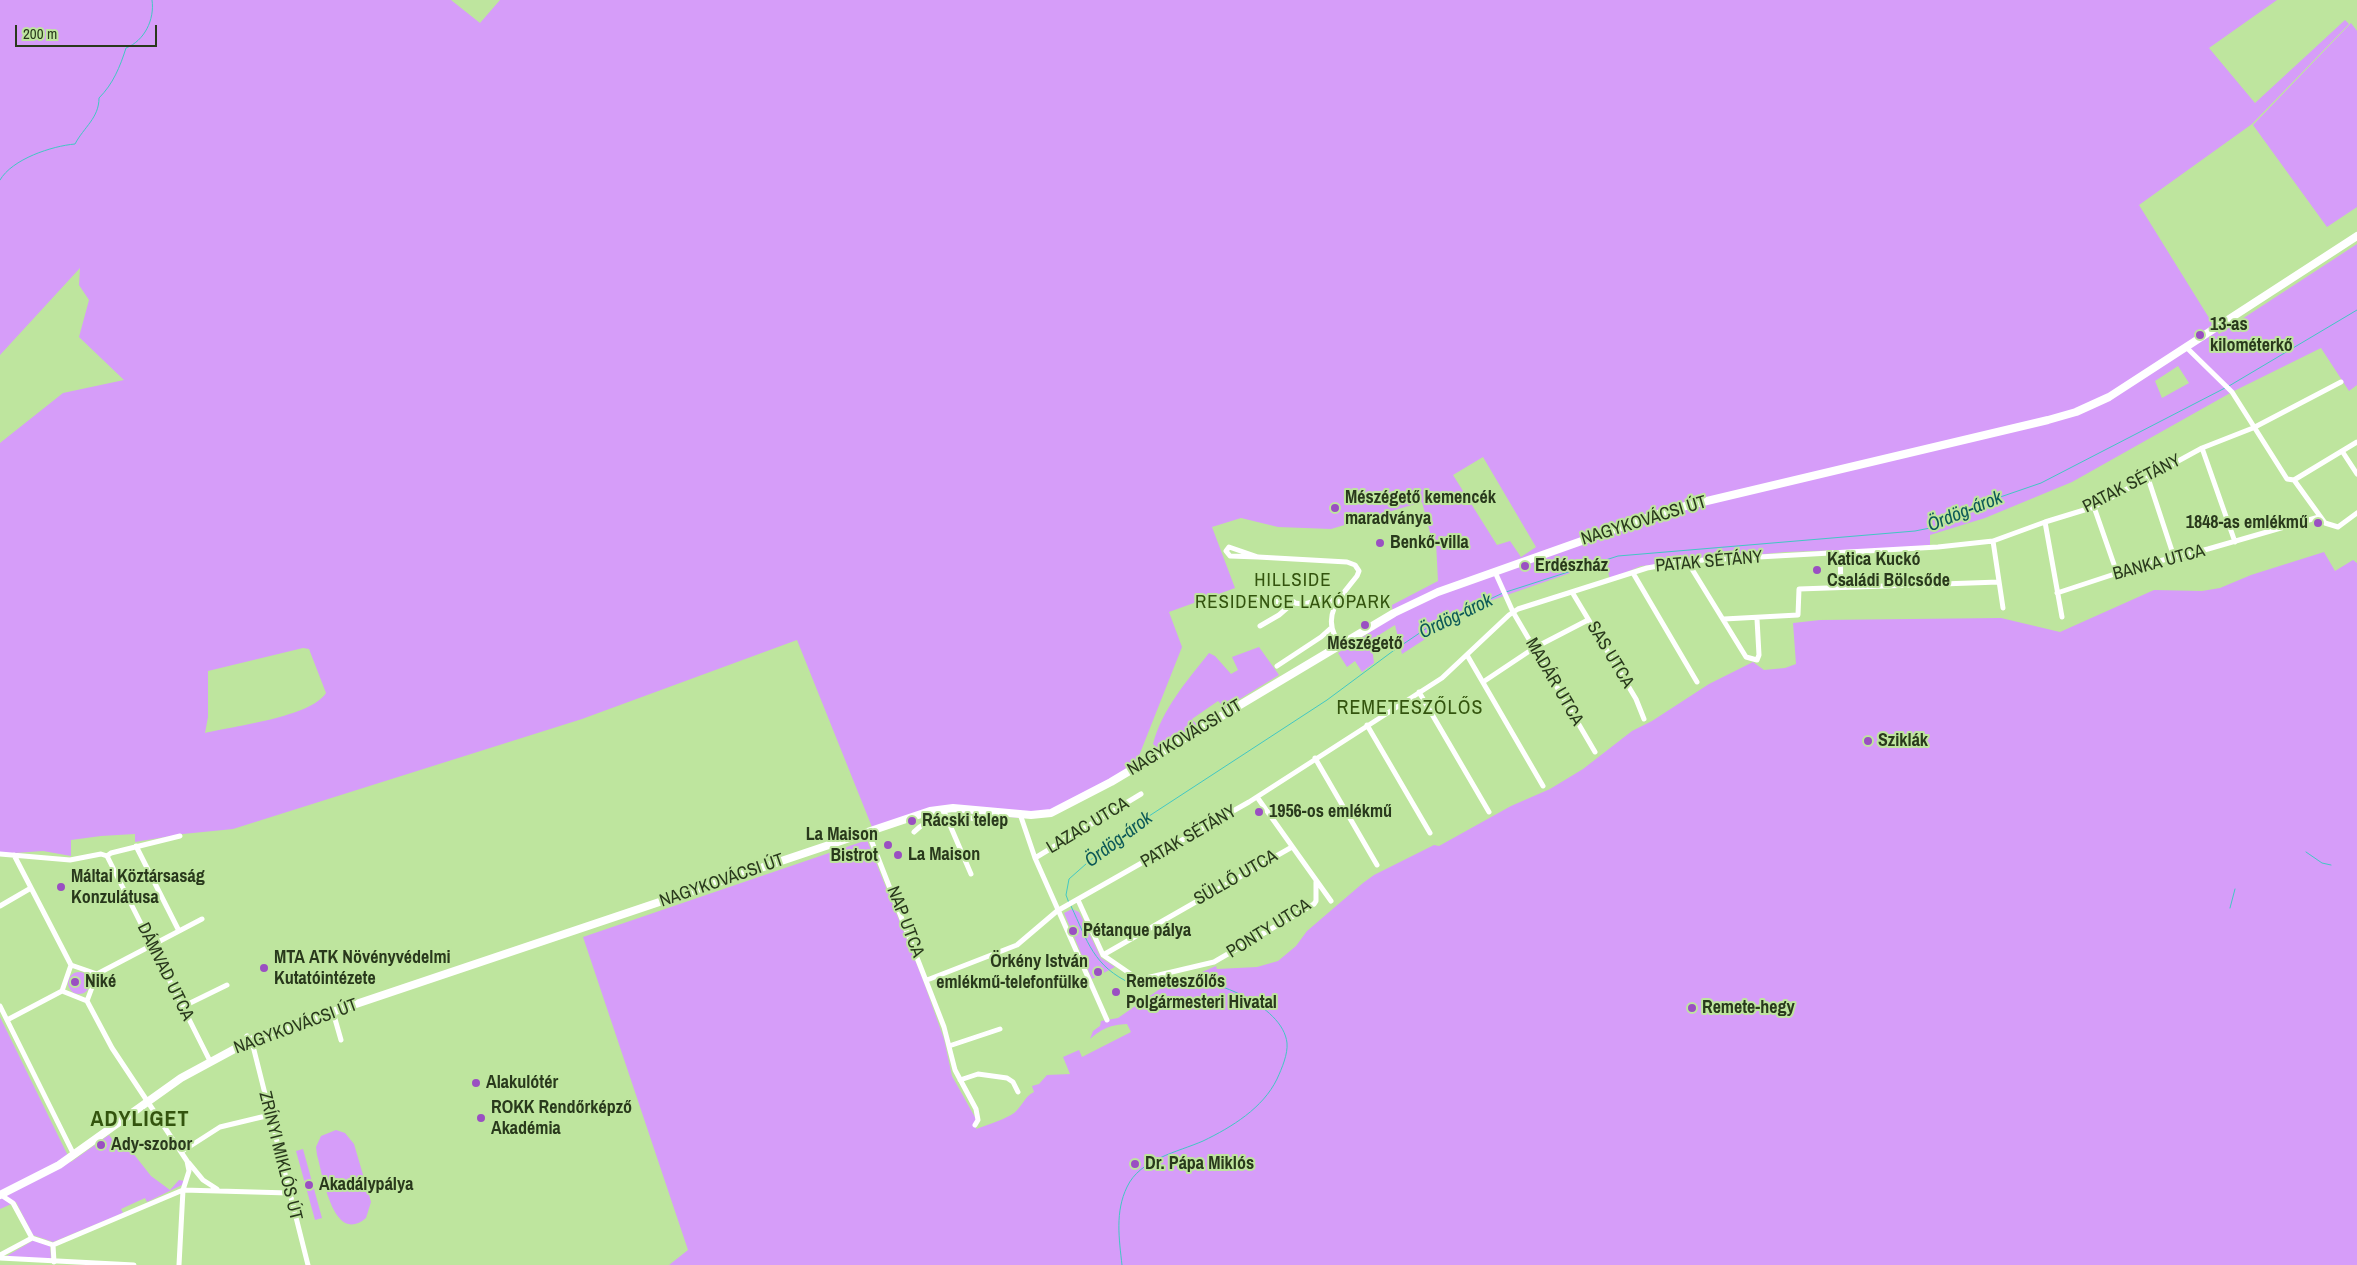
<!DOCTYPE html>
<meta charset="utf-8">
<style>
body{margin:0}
#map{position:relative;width:2357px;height:1265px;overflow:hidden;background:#bee59e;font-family:"Archivo Narrow",sans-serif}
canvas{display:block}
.scale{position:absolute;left:15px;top:25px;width:142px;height:22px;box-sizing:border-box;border:2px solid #29391c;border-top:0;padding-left:6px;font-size:15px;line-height:18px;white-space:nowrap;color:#29391c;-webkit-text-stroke:4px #bee59e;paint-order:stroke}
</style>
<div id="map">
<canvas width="2357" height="1265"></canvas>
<div class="scale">200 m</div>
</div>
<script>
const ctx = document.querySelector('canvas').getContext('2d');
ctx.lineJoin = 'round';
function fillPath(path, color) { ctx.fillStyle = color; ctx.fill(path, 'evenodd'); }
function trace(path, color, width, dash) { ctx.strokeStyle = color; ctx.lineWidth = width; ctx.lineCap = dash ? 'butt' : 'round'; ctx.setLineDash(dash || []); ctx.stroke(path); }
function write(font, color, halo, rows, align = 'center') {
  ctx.font = font + ' "Archivo Narrow",sans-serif'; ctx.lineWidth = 4; ctx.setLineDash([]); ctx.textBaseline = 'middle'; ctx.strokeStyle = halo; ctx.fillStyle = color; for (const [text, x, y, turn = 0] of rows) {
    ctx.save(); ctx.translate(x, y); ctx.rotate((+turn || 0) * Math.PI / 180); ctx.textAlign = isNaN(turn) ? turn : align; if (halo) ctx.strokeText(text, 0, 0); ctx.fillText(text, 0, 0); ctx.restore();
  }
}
fillPath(new Path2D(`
 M 0,0 L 451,0 L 480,23 L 500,0 L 2277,0 L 2209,48 L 2255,103 L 2345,20 L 2349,24 L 2252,124 L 2139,205 L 2219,334 L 2357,244 L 2357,385 L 2349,391 L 2321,348 L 2232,392 L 2072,482 L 1985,518 L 1930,535 L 1930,545 L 1924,545 L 1924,547 L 1785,552 L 1641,566 L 1610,579 L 1605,561 L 1478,605 L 1402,654 L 1395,625 L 1371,640 L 1374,663 L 1362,672 L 1355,661 L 1347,667 L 1338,653 L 1393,617 L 1392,605 L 1438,581 L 1436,542 L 1432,540 L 1422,502 L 1331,529 L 1278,527 L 1241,518 L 1212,527 L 1235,588 L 1169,612 L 1182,647 L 1133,771 L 1058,811 L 1020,818 L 942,811 L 874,832 L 797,640 L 582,719 L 233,829 L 183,834 L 135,842 L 135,834 L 101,836 L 71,840 L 71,856 L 43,851 L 0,854 L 0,443 L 63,393 L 124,380 L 79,337 L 89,300 L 79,285 L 80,268 L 0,355 ZM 2178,366 L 2189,383 L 2162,398 L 2155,381 ZM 1483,457 L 1536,547 L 1521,557 L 1510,541 L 1497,545 L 1453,475 ZM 303,648 L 309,649 L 326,693 C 311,717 234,726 205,733 L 208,717 L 208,671 Z
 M 2351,23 L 2357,31 L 2357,207 L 2327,227 L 2253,125 Z
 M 2324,552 L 2335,571 L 2353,560 L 2357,563 L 2357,1265 L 669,1265 L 688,1250 L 583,937 L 867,840 L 923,980 L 944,1039 L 952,1076 L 976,1119 L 976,1129 C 987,1125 1000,1121 1011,1115 C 1021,1110 1024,1096 1034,1092 L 1032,1086 L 1039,1084 L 1047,1075 L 1070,1074 L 1063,1057 L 1079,1050 L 1082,1057 L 1131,1032 L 1127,1024 C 1110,1025 1103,1028 1090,1039 L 1093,1031 L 1100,1026 L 1101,1021 L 1118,1018 L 1167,984 L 1171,982 L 1184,985 L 1191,981 L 1193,976 L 1216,966 L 1217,969 L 1257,967 L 1278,961 L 1296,946 L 1307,931 L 1363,883 L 1374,875 L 1434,845 L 1439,846 L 1511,806 L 1550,789 L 1583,769 L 1632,731 L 1652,721 L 1709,684 L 1753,662 L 1764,670 L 1785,668 L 1796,664 L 1793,623 L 1820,620 L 2001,618 L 2060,632 L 2154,590 L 2202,591 L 2220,588 L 2251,575 Z
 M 1259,647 L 1279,675 L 1225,708 L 1218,701 L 1192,719 L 1198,726 L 1161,752 L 1153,744 C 1162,709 1187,681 1209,653 L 1215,656 L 1231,674 L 1238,670 L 1232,657 Z
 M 1072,909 L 1079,912 L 1101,958 L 1115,967 L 1092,979 L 1064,913 Z
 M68 983a11 11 0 1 1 22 0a11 11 0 1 1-22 0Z
 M 0,1017 L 71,1162 L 109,1135 L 119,1148 L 125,1143 L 151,1176 L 170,1190 L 179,1180 L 184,1181 L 182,1185 L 147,1202 L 145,1198 L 121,1209 L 123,1213 L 53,1242 L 33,1235 L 16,1202 L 0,1209 Z
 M 336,1130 L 345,1133 L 354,1144 L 371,1202 L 366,1218 C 333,1246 323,1175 317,1155 L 316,1147 L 321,1136 Z
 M 303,1149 L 322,1218 L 315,1220 L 296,1151 Z
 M 34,1240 L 50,1246 L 51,1259 L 5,1257 Z`), '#d69df9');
trace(new Path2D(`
 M 0,180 C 12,159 52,146 75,144 C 84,127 99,118 99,98 C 113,84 120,67 126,48 C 144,41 155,20 152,0
 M 2229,386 L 2357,310
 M 1506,592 L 1618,556 L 1915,531 L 1940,526 L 1977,505 L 2041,483 L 2225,388
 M 2306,852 L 2322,863 L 2331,865
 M 1069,903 L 1066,895 L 1069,879 L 1095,856 L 1146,818 L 1327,700 L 1393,651 L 1427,628 L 1503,593
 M 1071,906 C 1088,942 1093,966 1132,984 C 1147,990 1161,980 1176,979 C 1210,976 1283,1005 1287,1043 C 1288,1054 1282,1068 1277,1079 C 1263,1108 1232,1127 1203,1141 C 1178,1152 1140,1159 1127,1187 C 1115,1212 1119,1238 1122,1265
 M 2230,908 L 2235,889`), '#42c7c3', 1);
trace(new Path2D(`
 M 2186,347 L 2232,392 L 2287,479 L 2294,480 L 2325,523 L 2338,527 L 2357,513
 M 2202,448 L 2235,542
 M 2342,451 L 2357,474
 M 2148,478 L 2174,557
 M 2294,480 L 2357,442
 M 2094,507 L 2117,573
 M 2045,522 L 2062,617
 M 1993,541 L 2003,608
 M 1840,553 L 1841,587
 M 1258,557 L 1230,556 L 1226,551 L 1229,547 L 1258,557 L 1347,562 L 1355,565 L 1359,571 L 1357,576 C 1343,594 1323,612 1335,636
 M 1687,561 L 1746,657 L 1757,660 L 1759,655 L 1757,619
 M 1495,572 L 1513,612 L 1595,752
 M 1633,573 L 1697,682
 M 1572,592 L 1636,699 L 1644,719
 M 2057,593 L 2139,566 L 2208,549 L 2319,517
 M 1246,599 L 1305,604 L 1325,598 L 1337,603
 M 1724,619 L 1798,615 L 1799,589 L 1999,582
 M 1260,626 L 1279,615 L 1294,602
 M 1467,655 L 1543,786
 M 1277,666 L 1321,637 L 1331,628
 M 1483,682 L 1534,648 L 1588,620
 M 1419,692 L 1489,812
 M 1367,725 L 1430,833
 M 1315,758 L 1377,865
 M 1257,797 L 1331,901
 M 943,809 L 971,874
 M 1020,814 L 1035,858 L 1107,1020
 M 868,832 L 944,1027 L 955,1070 L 976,1109 L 978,1120 L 975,1125
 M 914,832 C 931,814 954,816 977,819
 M 136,846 L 179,931
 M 0,854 L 70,860 L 101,854 L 107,856 L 111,853 L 180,836
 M 14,855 L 71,965
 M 107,856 L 210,1061
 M 1035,858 L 1141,794
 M 1078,900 L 1103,955 L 1135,977 L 1142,979 L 1214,962 L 1314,904 L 1316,901 L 1316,882
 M 0,906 L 31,888
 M 1103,955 L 1292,847
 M 71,965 L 62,991 L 87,1001
 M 71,965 L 97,974
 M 97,974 L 202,919
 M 927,980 L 1017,945 L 1057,911 L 1249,802 L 1442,678 L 1509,615 L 1518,609 L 1647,568 L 1687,561 L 1938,547 L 1993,541 L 2045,522 L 2094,507 L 2202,448 L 2253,428 L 2341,382
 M 87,1001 L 112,1048 L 187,1161 L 189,1171 L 183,1190 L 179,1265
 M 87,1001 L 97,974
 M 0,1006 L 74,1155
 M 182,1007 L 227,985
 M 333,1012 L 341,1040
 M 7,1020 L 62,991
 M 247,1036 L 253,1046 L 308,1265
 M 949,1046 L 1000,1029
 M 960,1080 L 978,1074 L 1007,1078 L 1013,1082 L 1018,1092
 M 181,1152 L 220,1127 L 270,1115
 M 189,1163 L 203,1180 L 217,1189
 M 1,1195 L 13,1203 L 32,1238
 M 53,1245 L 54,1262
 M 0,1255 L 32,1238 L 53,1245 L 183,1190 L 289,1193
 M 0,1258 L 134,1265`), '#fff', 5);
trace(new Path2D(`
 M 0,1195 L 59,1165 L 181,1078 L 255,1038 L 930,811 L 953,808 L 1031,815 L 1051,813 L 1111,782 L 1394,613 L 1438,592 L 1669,510 L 2048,420 L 2076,412 L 2109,397 L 2357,236`), '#fff', 8);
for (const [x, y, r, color] of [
 [2200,335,5,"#9a4fc2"],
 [1335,508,5,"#9a4fc2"],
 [2318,523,5,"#9a4fc2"],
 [1380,543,5,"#9a4fc2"],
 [1525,566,5,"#9a4fc2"],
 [1817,570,5,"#9a4fc2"],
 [1365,625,5,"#9a4fc2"],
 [1868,741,5,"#9a4fc2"],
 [1259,812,5,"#9a4fc2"],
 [912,821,5,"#9a4fc2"],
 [888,845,5,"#9a4fc2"],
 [898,855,5,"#9a4fc2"],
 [61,887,5,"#9a4fc2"],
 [1073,931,5,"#9a4fc2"],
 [264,968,5,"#9a4fc2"],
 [1098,972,5,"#9a4fc2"],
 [75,982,5,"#9a4fc2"],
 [1116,992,5,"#9a4fc2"],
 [1692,1008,5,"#9a4fc2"],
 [476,1083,5,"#9a4fc2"],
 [481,1118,5,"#9a4fc2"],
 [101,1145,5,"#9a4fc2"],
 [1135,1164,5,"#9a4fc2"],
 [309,1185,5,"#9a4fc2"]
]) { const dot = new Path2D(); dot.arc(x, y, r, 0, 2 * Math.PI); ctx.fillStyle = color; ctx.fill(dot); trace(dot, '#bee59e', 2); }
write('bold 18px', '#29391c', '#bee59e', [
 ["13-as",2210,325],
 ["kilométerkő",2210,346],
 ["Mészégető kemencék",1345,498],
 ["maradványa",1345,519],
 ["1848-as emlékmű",2308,523,"right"],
 ["Benkő-villa",1390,543],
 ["Katica Kuckó",1827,560],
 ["Családi Bölcsőde",1827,581],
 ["Erdészház",1535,566],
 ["Mészégető",1365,644,"center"],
 ["Sziklák",1878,741],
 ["1956-os emlékmű",1269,812],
 ["Rácski telep",922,821],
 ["La Maison",878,835,"right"],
 ["Bistrot",878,856,"right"],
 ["La Maison",908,855],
 ["Máltai Köztársaság",71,877],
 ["Konzulátusa",71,898],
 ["Pétanque pálya",1083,931],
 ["MTA ATK Növényvédelmi",274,958],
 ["Kutatóintézete",274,979],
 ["Örkény István",1088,962,"right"],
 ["emlékmű-telefonfülke",1088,983,"right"],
 ["Niké",85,982],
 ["Remeteszőlős",1126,982],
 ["Polgármesteri Hivatal",1126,1003],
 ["Remete-hegy",1702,1008],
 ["Alakulótér",486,1083],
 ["ROKK Rendőrképző",491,1108],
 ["Akadémia",491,1129],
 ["Ady-szobor",111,1145],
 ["Dr. Pápa Miklós",1145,1164],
 ["Akadálypálya",319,1185]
], 'left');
write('18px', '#29391c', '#bee59e', [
 ["PATAK SÉTÁNY",2132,484,-27],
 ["NAGYKOVÁCSI ÚT",1644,521,-17],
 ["PATAK SÉTÁNY",1709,562,-5],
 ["BANKA UTCA",2159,563,-15],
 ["SAS UTCA",1610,655,59],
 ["MADÁR UTCA",1554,682,60],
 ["NAGYKOVÁCSI ÚT",1185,738,-31],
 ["LAZAC UTCA",1088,826,-31],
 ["PATAK SÉTÁNY",1189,837,-30],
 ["SÜLLŐ UTCA",1236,878,-30],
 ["NAGYKOVÁCSI ÚT",722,881,-19],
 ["NAP UTCA",905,922,69],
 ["PONTY UTCA",1269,929,-32],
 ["DÁMVAD UTCA",165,972,64],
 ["NAGYKOVÁCSI ÚT",296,1027,-20],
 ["ZRÍNYI MIKLÓS ÚT",280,1156,76]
]);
write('italic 19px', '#0c5957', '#bee59e', [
 ["Ördög-árok",1965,512,-22],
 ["Ördög-árok",1456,617,-26],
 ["Ördög-árok",1119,840,-37]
]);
ctx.letterSpacing = '1px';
write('19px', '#33540e', '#bee59e', [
 ["HILLSIDE",1293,581],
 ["RESIDENCE LAKÓPARK",1293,603]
]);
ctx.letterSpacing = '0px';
ctx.letterSpacing = '1px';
write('20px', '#33540e', '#bee59e', [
 ["REMETESZŐLŐS",1410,709]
]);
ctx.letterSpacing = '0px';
ctx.letterSpacing = '1px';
write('bold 22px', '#33540e', '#bee59e', [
 ["ADYLIGET",140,1120]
]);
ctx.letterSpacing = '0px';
</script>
